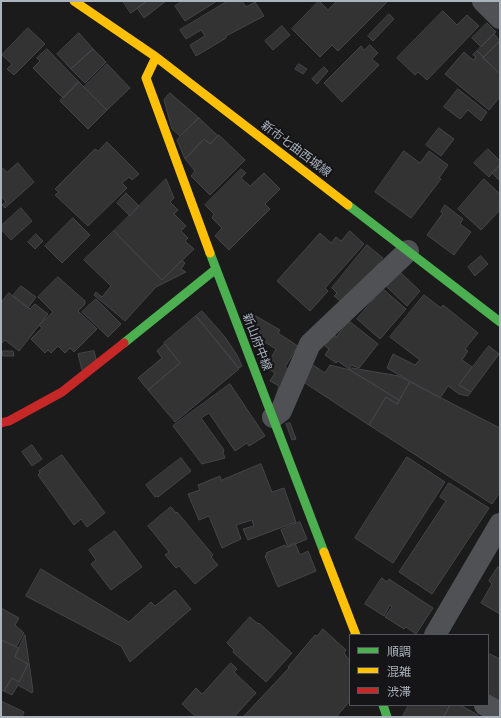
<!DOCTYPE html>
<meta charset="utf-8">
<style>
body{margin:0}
#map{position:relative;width:501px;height:718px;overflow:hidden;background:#1b1b1c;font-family:"Public Sans","Noto Sans JP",sans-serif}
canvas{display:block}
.frame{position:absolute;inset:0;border:2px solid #abb3bd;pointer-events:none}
.legend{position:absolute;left:349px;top:634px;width:140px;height:72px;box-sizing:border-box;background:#151518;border:1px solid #51545a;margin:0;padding:5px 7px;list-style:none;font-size:12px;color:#abb3bd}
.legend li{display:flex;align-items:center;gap:8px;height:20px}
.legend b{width:20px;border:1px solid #51545a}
</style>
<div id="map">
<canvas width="501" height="718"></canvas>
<div class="frame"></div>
<ul class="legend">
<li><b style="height:5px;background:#4caf50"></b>順調</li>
<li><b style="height:5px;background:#ffc107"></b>混雑</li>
<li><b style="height:5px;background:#c62828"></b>渋滞</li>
</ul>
</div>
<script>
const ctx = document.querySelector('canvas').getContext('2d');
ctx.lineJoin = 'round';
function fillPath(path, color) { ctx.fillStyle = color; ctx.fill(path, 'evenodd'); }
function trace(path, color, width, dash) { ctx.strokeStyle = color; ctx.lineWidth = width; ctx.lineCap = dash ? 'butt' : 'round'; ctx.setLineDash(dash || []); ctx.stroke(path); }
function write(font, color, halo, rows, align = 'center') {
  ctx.font = font + ' "Public Sans","Noto Sans JP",sans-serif'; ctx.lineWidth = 4; ctx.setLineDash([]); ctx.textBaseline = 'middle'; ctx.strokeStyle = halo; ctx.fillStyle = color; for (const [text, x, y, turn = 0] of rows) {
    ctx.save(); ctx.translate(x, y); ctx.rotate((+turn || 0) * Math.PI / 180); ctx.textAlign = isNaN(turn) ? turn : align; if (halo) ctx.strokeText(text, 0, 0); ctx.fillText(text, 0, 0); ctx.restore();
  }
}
const building = new Path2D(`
 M 123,1 L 147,1 L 131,13 Z
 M 147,1 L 166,1 L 144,18 L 137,8 Z
 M 183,1 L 217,1 L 185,21 L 175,6 Z
 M 228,1 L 242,1 L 246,7 L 255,2 L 264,16 L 226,36 L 226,38 L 196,56 L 190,45 L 205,36 L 201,30 L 186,39 L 180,30 Z
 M 319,1 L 328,10 L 337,1 L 388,1 L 338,51 L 332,45 L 320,57 L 292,29 Z
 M 443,11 L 457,25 L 467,15 L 479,26 L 427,80 L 418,72 L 415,75 L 397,58 Z
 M 389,14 L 394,19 L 373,41 L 368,36 Z
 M 487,23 L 496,32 L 481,47 L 472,38 Z
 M 282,26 L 290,35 L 273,50 L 265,41 Z
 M 28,28 L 45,44 L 14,75 L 7,69 L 12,64 L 2,55 Z
 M 79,33 L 93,49 L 71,69 L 57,54 Z
 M 494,34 L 500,41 L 484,57 L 477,51 Z
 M 500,41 L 500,74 L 483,58 Z
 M 370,45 L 378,53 L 372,59 L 379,65 L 342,102 L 324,83 L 361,46 L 364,50 Z
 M 47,49 L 79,82 L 63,98 L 33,68 L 40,61 L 37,58 Z
 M 93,49 L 106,62 L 85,83 L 71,69 Z
 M 477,51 L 500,74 L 500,97 L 489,110 L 445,74 L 464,52 L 473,60 L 476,57 L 473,55 Z
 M 107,64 L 130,88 L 107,110 L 84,87 Z
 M 299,64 L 307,69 L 303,74 L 295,69 Z
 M 324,67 L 328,71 L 317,84 L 312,79 Z
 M 79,82 L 107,110 L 88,129 L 60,101 Z
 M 458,89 L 487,112 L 481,121 L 468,110 L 460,119 L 444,107 Z
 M 170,93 L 199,118 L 180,136 L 172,129 L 164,100 Z
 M 199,118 L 218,136 L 210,144 L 204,139 L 185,159 L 177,140 Z
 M 439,128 L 454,139 L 441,156 L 426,145 Z
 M 219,135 L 245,160 L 210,195 L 191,176 L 195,171 L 185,159 L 204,139 L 210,144 Z
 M 107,142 L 139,174 L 132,180 L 129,177 L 122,183 L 127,188 L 88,226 L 55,195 L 59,192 L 55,189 L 95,149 L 98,151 Z
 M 488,149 L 500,161 L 500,165 L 489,177 L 474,163 Z
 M 404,151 L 420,163 L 429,151 L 448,165 L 439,178 L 441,179 L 411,218 L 375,192 Z
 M 18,163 L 34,182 L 5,208 L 2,205 L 6,202 L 1,196 L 1,167 L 7,172 Z
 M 500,165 L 500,181 L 492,173 Z
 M 241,169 L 246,173 L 241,178 L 250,186 L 264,173 L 280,189 L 265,204 L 270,209 L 229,250 L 215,236 L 222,228 L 212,218 L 214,214 L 205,205 Z
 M 166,179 L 174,198 L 170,202 L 178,210 L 174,214 L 186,226 L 181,231 L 188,238 L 185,241 L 194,249 L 162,280 L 114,231 Z
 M 484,179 L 500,194 L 500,210 L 481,230 L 458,209 Z
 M 126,193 L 139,206 L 130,216 L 117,203 Z
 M 445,205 L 463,219 L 460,224 L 471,232 L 454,255 L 427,235 L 443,213 L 441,212 Z
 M 21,208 L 32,221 L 11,240 L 1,229 L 1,226 Z
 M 73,218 L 90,235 L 62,263 L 45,246 Z
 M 114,231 L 162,280 L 182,260 L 185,263 L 181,269 L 186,272 L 156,287 L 125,321 L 94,295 L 96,292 L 102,297 L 111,286 L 84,260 Z
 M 350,231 L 364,244 L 325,288 L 328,291 L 310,311 L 277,281 L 320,233 L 331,243 L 336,237 L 341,241 Z
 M 36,234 L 43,241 L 35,249 L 28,242 Z
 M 367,245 L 383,258 L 344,304 L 334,296 L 337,293 L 332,288 Z
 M 481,256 L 488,264 L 475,276 L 468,267 Z
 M 400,272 L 420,291 L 407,306 L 387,287 Z
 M 58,277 L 85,301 L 85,304 L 78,311 L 97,329 L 74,352 L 70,348 L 65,353 L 58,346 L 51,353 L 48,350 L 45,353 L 31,339 L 42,328 L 39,325 L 53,312 L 38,297 Z
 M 21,286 L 36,297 L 28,308 L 13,296 Z
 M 383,289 L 406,309 L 380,339 L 357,319 Z
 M 9,293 L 30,309 L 35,304 L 48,314 L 19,351 L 5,340 L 2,343 L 1,342 L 1,303 Z
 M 424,295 L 441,308 L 443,305 L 478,333 L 465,349 L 468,351 L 462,360 L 472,367 L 459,385 L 471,392 L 468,396 L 459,394 L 448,386 L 440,398 L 387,368 L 393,354 L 415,365 L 420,360 L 390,337 Z
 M 96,299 L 121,324 L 108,337 L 82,312 Z
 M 202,311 L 225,337 L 237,355 L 242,366 L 239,368 L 196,316 Z
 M 254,315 L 280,330 L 278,333 L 298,346 L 285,367 L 288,369 L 276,396 L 279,386 L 270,381 L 275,373 L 266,367 L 276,349 L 253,335 L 258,328 L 250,323 Z
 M 196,316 L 239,369 L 175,422 L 148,390 L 180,363 L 164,343 Z
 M 349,321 L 378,344 L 359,368 L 351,365 L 349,369 L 338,361 L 336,363 L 325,355 L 329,349 L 325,346 L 334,334 L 336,337 Z
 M 165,344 L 180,363 L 148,390 L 138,378 L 162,358 L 157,351 Z
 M 489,346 L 499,354 L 471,392 L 459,385 Z
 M 3,351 L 13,351 L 14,356 L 3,356 Z
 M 94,351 L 98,366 L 82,370 L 78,354 Z
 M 313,365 L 325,373 L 330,365 L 350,370 L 399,400 L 397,404 L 386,397 L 369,425 L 302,381 Z
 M 352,368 L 399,376 L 410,382 L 399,400 L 350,370 Z
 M 410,382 L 500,428 L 500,492 L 492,504 L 369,425 L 386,397 L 397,404 Z
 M 230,384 L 265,436 L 249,446 L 247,443 L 235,451 L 209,413 L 201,418 L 224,450 L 223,453 L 225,458 L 202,464 L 173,426 Z
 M 290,423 L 296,439 L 292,440 L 286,424 Z
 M 32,445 L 42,459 L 32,466 L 22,452 Z
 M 62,455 L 105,513 L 87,527 L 81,519 L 74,525 L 38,475 L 40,473 L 39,471 Z
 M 407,457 L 445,482 L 393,563 L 355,538 Z
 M 181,458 L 191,471 L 158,497 L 157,496 L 155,497 L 146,485 Z
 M 261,464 L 272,492 L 284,488 L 296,522 L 248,540 L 243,529 L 254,526 L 252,520 L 236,525 L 241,539 L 222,548 L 209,516 L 199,520 L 188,494 L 200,490 L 198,485 L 220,476 L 221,480 Z
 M 449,483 L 489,508 L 432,594 L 399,572 L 446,501 L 440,497 Z
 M 171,507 L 176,513 L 177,512 L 213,555 L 211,557 L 218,565 L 195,584 L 179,566 L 176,568 L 165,555 L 169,552 L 148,526 Z
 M 300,522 L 307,539 L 288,547 L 281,530 Z
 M 115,531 L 142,567 L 111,590 L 91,564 L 96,560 L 89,550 Z
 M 295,543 L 300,555 L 308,551 L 316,571 L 278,587 L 265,556 L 267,555 L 266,553 L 285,545 L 286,547 Z
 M 498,567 L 500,569 L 500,614 L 481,603 L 492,584 L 489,581 Z
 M 41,569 L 129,622 L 151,602 L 155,606 L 175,590 L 191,609 L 130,662 L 121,646 L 26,596 Z
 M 382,578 L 387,582 L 389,579 L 433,608 L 416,634 L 406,627 L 404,629 L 385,617 L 392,607 L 390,605 L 384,616 L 365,604 Z
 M 1,608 L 19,618 L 15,625 L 24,633 L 16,647 L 1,640 Z
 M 250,617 L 258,624 L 259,623 L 292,653 L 266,682 L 233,652 L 234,650 L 227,643 Z
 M 323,629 L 346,650 L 344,653 L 350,661 L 350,701 L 336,717 L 243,717 L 289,668 L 288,667 L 315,635 L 317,636 Z
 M 25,635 L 33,691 L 32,693 L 18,685 L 12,695 L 4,691 L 12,678 L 19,682 L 28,664 L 15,657 Z
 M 1,640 L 19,648 L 15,657 L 28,664 L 19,682 L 12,678 L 4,691 L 1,690 Z
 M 490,654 L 500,659 L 500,701 L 488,694 L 488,657 Z
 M 231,663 L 237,669 L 234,672 L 256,693 L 234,717 L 196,717 L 182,704 L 196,688 L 202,694 Z
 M 1,701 L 24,712 L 22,717 L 1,717 Z
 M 409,705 L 450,705 L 444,717 L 405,717 L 403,716 Z
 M 450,705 L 460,705 L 478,715 L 477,717 L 444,717 Z`);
fillPath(building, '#333334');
trace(building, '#444548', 1);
trace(new Path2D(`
 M 483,1 L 500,18
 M 273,417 L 281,411 L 310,344 L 408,251
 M 435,635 L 500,524
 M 485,705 L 500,713`), '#4f5154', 22);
trace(new Path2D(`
 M 348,205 L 500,322
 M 210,253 L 324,552
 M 124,343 L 216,269
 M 383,705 L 387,717`), '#4caf50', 9);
trace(new Path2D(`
 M 74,1 L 156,57 L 348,205
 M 156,57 L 146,78 L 210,253
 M 324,552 L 356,635`), '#ffc107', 9);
trace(new Path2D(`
 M 1,423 L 9,421 L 62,392 L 124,343`), '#c62828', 9);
write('12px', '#abb3bd', '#151518', [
 ["新市七曲西城線",296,149,37],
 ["新山府中線",257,342,69]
]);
</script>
